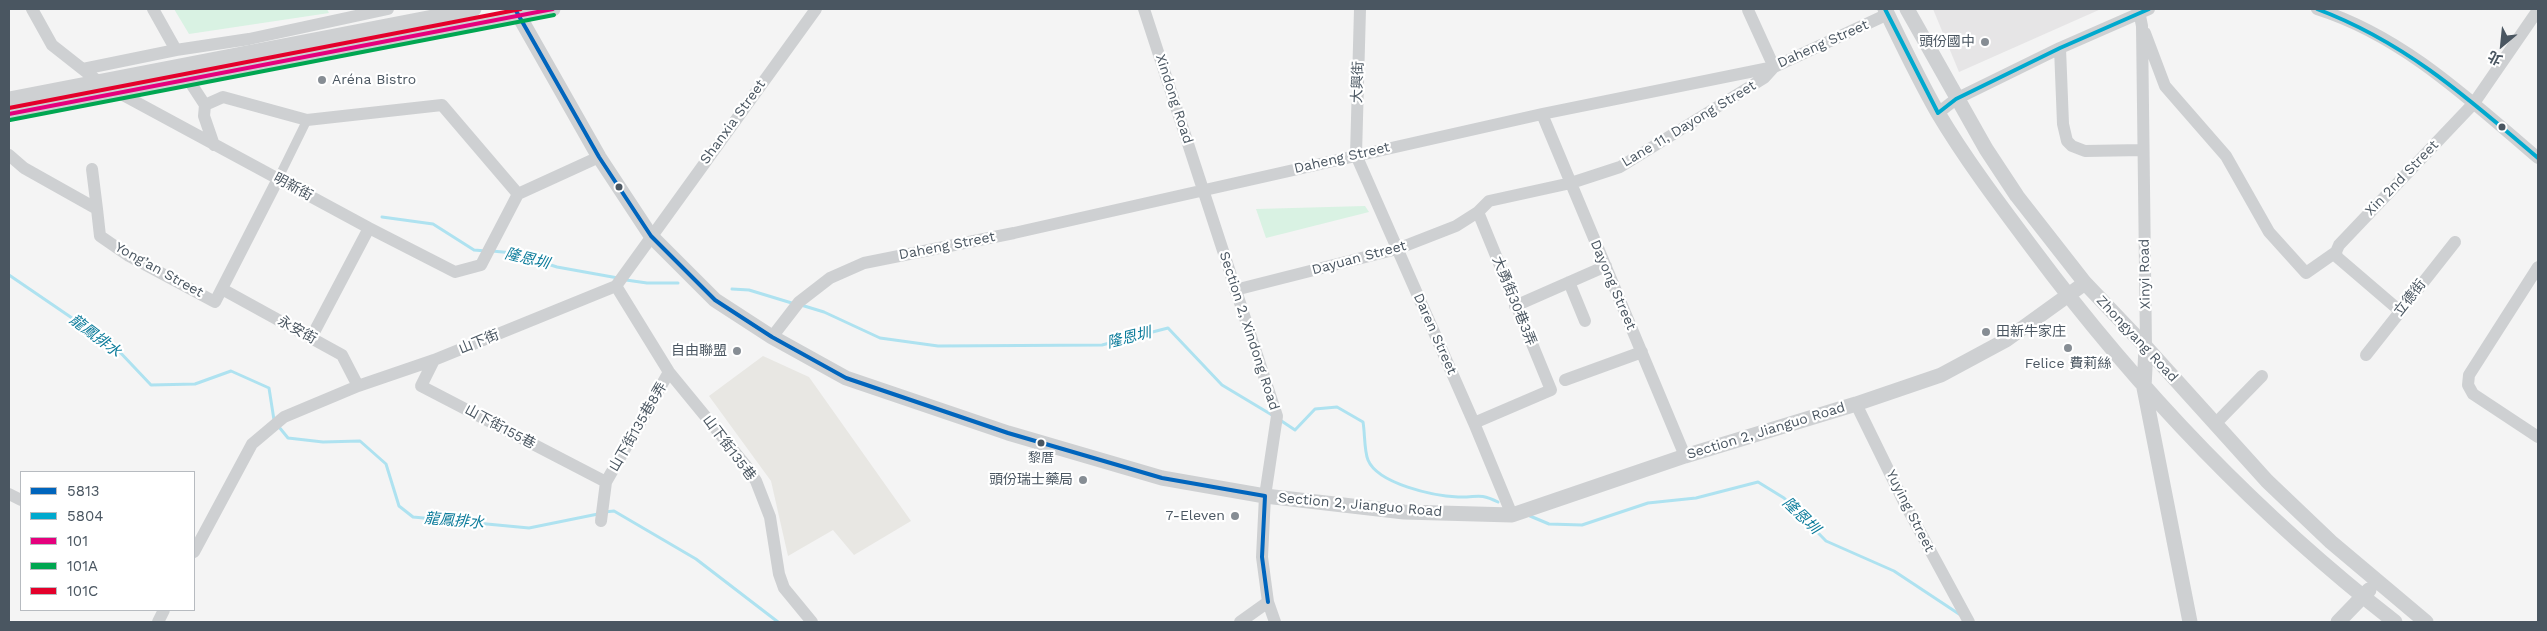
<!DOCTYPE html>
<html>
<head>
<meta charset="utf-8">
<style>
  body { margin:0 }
  #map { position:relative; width:2547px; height:631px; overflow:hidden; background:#f4f4f4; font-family:"Work Sans","Noto Sans TC",sans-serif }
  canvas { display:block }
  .frame { position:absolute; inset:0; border:10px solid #4a5661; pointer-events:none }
  .legend { position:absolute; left:20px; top:471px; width:175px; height:140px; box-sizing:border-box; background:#fff; border:1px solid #b7bbc0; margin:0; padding:6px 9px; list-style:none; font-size:15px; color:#4a5661 }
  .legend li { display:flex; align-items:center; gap:10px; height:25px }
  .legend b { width:25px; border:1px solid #b7bbc0 }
  .north { position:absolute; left:2477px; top:20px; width:50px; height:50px; -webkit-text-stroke:4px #fff; paint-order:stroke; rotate:208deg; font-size:14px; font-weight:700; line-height:20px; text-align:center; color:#4a5661 }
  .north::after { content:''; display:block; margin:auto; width:18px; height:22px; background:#4a5661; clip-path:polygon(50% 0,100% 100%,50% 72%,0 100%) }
</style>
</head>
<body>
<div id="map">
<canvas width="2547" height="631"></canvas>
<div class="frame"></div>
<ul class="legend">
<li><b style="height:6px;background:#0065bd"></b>5813</li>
<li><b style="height:6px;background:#00a9ce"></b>5804</li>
<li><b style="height:6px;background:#e5007d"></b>101</li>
<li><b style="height:6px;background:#00a651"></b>101A</li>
<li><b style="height:6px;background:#e4002b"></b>101C</li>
</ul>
<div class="north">北</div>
</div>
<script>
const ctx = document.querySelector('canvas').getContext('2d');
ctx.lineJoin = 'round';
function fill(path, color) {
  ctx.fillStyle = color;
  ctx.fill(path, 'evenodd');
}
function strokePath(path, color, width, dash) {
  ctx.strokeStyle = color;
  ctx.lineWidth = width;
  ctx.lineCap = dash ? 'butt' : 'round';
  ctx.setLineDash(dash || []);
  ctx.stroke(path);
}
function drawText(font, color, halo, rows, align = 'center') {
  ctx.font = font + ' "Work Sans","Noto Sans TC",sans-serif';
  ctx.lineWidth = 4.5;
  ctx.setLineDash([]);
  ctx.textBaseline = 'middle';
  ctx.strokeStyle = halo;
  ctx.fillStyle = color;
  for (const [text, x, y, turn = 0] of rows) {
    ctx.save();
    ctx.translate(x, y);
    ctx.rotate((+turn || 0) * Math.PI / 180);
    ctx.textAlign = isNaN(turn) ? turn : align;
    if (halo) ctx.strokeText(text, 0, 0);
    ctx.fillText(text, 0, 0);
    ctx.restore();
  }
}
const commercial = new Path2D(`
  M763,356L809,377L911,521L854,555L833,530L788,556L771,481L709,396Z`);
const education = new Path2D(`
  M1933,9H2101L1959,72Z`);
const green = new Path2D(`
  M174,9H327L329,13L189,34Z
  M1365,206L1369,212L1266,238L1256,209Z`);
const stream = new Path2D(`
  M382,217L433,224L474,250L486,251
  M492,251L513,253L557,267L618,278
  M9,275L116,348L151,385L195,384L231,371L269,388L274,420
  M626,280L647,283H678
  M732,289L749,290L795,304
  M801,305L824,312L880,338L938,346L1102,345L1168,328L1222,385L1272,415
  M1280,420L1295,430L1315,409L1337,407L1363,422C1365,433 1364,450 1368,460C1378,484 1434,496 1458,497C1477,498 1478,492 1498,502
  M279,427L288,438L323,442L360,441L386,464L399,506L413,517L529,528L598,514
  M604,512L614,511L696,559L778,622
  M1530,516L1549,524L1582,525L1648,503L1696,498L1758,482L1784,498L1826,541L1894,571L1959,614`);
const pedestrian = new Path2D(`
  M278,179L307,120`);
const minor = new Path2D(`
  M32,9L52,45L99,82L369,228L455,272L481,265L518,194L599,157
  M153,9L176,50
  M1144,9L1277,416L1265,496L1262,557L1268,602L1275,622
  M1360,9L1356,155L1474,423L1512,515
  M2317,9C2403,36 2471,101 2538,158
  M2139,11L2142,26L2146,347
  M2145,33L2165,86L2226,156L2269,232L2306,273L2336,252
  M2060,48L2063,124L2067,141L2072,146L2085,151L2143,150
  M83,69L176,50L249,39L388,9
  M188,79L205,105L223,97L307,120L442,105L518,194
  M205,105L204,116L214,145
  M1938,113L1956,99L2060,48L2149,9
  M1542,114L1685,456
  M9,155L24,168L97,209L100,236L129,256L215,302L278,179
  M92,169L97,209
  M2538,267L2469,375L2468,385L2473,394L2538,437
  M1569,282L1585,321
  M616,286L669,372L747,467L756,481L770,517L779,574L784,588L812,622
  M222,289L342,355L358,386
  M1235,290L1397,249L1456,226L1478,212L1489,201L1571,183L1620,167L1764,78L1774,67L1748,10
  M1515,306L1606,266
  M2400,311L2337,257L2336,252L2339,245L2474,103L2538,10
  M772,337L799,302L830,278L864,263L1014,233L1542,114L1774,67L1888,14
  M311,338L369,228
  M2366,355L2455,242
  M434,360L421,386L606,482
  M1565,380L1642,352
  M1856,404L1905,504L1969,622
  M1474,423L1551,390L1478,212
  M2215,424L2262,376
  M9,494L21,500
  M601,521L606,482L669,372
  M194,552L252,444L284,417L358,386L434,360L616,286L816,9
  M158,622L164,610
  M1240,622L1268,602`);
const tertiary = new Path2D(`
  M515,9L599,157L651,236L715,300L772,337L846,378L1008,433L1162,478L1265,496L1404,512L1512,515L1685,456L1856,404L1941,375L2006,340L2085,283
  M1885,9C1902,44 1919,80 1938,113C1966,160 2000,205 2033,249C2137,389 2258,515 2395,622
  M1907,9L1986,149L2017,196L2085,283L2146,347L2267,481L2331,542L2426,622
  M9,99L474,9
  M9,114L553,9
  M2146,347L2144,388L2190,622
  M2338,622L2369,590`);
const bus1 = new Path2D(`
  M515,9L599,157L651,236L715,300L772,337L846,378L1008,433L1162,478L1265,496
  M1265,496L1262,557L1268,602`);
const bus2 = new Path2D(`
  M1885,9L1938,113L1956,99L2060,48L2149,9
  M2317,9C2405,42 2468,98 2538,158`);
const bus3 = new Path2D(`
  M9,114L553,9`);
const bus4 = new Path2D(`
  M10,120L554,15`);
const bus5 = new Path2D(`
  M9,108L521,9`);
const markers = [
  [1985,42,5,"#868d94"],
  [322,80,5,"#868d94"],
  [2502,127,4.5,"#4a5661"],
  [619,187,4.5,"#4a5661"],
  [1986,332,5,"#868d94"],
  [2068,348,5,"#868d94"],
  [737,351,5,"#868d94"],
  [1041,443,4.5,"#4a5661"],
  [1083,480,5,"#868d94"],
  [1235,516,5,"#868d94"]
];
const busNames = [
  ["黎厝",1041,458]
];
const poiNames = [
  ["頭份國中",1975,42],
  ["Aréna Bistro",332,80,"left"],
  ["田新牛家庄",1996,332,"left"],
  ["自由聯盟",727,351],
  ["Felice 費莉絲",2068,364,"center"],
  ["頭份瑞士藥局",1073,480],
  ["7-Eleven",1225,516]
];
const streetNames = [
  ["Daheng Street",1823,44,-24],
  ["大興街",1358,82,-88],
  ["Xindong Road",1174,99,72],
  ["Shanxia Street",733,122,-54],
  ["Lane 11, Dayong Street",1689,124,-31],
  ["Daheng Street",1342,158,-13],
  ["Xin 2nd Street",2402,178,-46],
  ["明新街",293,187,28],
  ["Daheng Street",947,246,-11],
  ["Dayuan Street",1359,258,-15],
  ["Yong’an Street",159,270,29],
  ["Xinyi Road",2145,274,-91],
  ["Dayong Street",1613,285,67],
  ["立德街",2410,298,-52],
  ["大勇街30巷3弄",1514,301,68],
  ["永安街",297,330,29],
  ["Section 2, Xindong Road",1249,331,72],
  ["Daren Street",1435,334,66],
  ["Zhongyang Road",2137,339,47],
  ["山下街",479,342,-22],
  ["山下街155巷",500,427,28],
  ["山下街135巷8弄",638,427,-60],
  ["Section 2, Jianguo Road",1766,431,-17],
  ["山下街135巷",729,448,53],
  ["Section 2, Jianguo Road",1360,505,5],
  ["Yuying Street",1910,511,63]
];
const waterNames = [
  ["隆恩圳",527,259,14],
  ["龍鳳排水",95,336,37],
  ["隆恩圳",1129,338,-14],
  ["隆恩圳",1801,516,44],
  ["龍鳳排水",454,521,5]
];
fill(commercial, '#e8e7e3');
fill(education, '#e6e5e6');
fill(green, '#d9f2e3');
strokePath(stream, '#aee2f0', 3);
strokePath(pedestrian, '#ced0d2', 9);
strokePath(minor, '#ced0d2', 12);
strokePath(tertiary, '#ced0d2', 15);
strokePath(bus1, '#0065bd', 4);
strokePath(bus2, '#00a9ce', 4);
strokePath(bus3, '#e5007d', 4);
strokePath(bus4, '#00a651', 4);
strokePath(bus5, '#e4002b', 4);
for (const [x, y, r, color] of markers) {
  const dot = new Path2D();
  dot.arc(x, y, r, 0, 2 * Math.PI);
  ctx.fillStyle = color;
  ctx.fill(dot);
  strokePath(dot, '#fff', 2);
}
drawText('13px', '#4a5661', '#fff', busNames);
drawText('14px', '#4a5661', '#fff', poiNames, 'right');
drawText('14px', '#4a5661', '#fff', streetNames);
drawText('italic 15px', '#0c7c9b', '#fff', waterNames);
</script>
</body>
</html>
